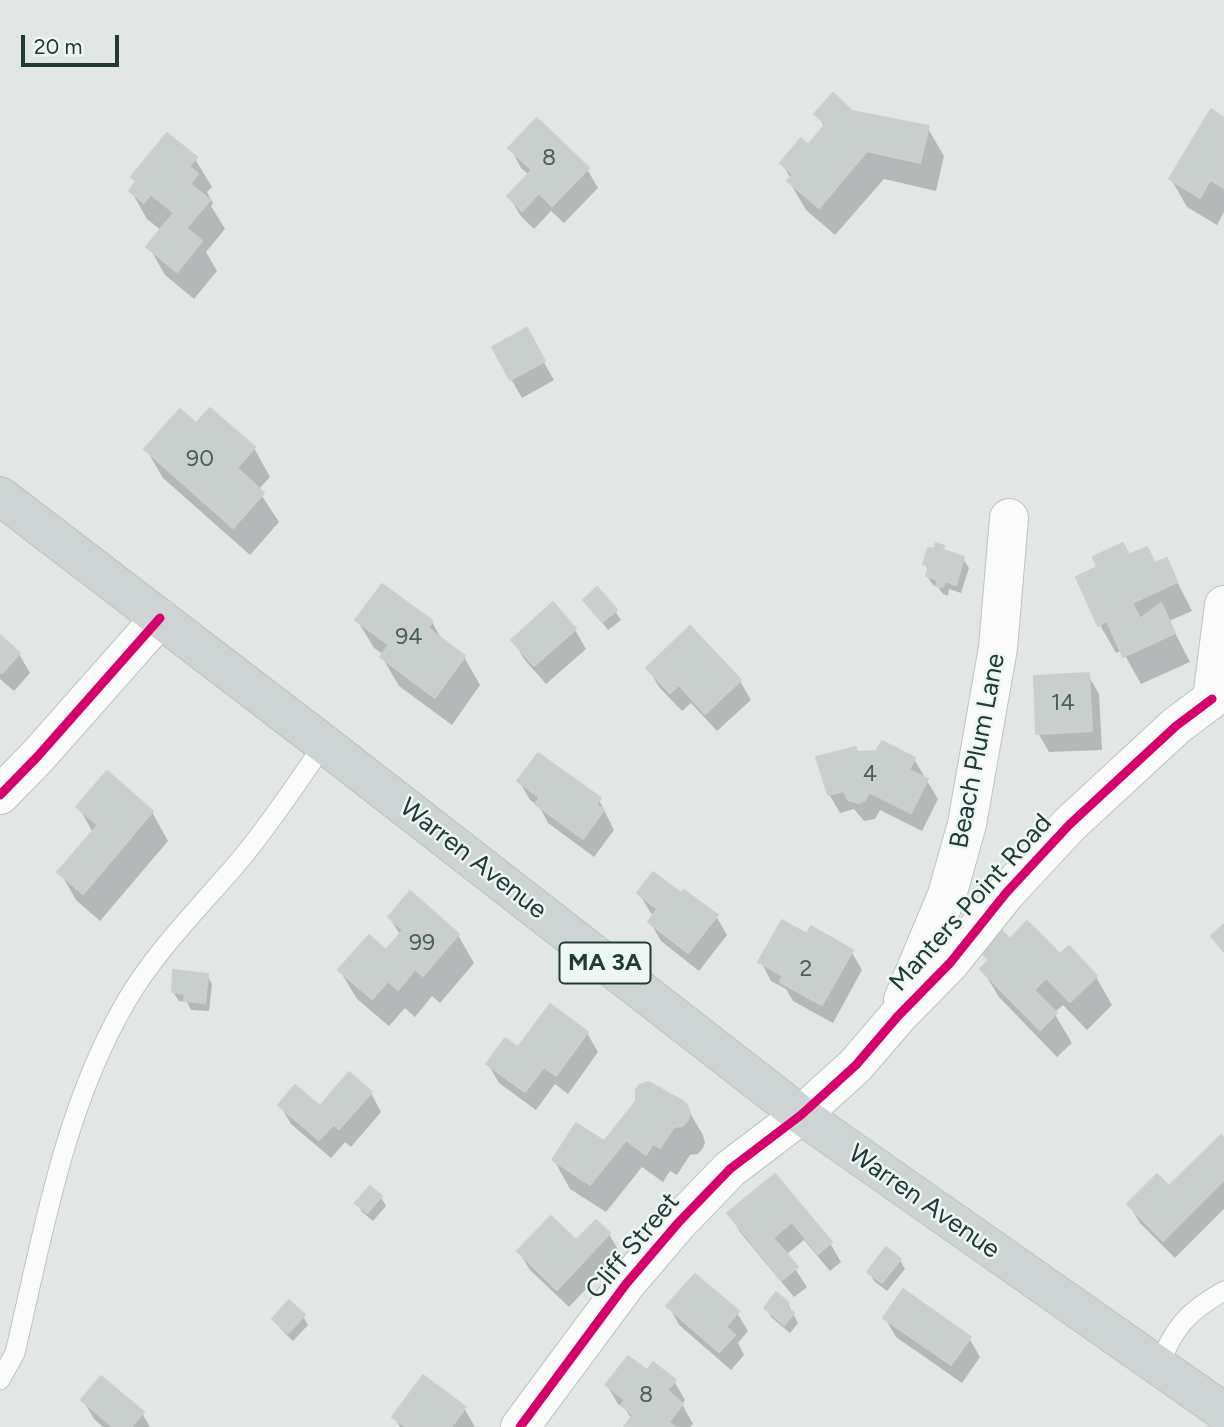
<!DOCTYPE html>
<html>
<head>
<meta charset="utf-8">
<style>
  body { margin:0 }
  #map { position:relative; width:1224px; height:1427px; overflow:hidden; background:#e2e7e6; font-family:Figtree,sans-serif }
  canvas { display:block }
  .scale { position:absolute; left:21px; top:35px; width:98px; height:32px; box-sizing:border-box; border:4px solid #203a37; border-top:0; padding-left:9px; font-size:21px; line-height:24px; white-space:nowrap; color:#203a37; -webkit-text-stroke:5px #eff7f4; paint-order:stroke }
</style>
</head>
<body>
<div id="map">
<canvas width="1224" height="1427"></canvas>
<div class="scale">20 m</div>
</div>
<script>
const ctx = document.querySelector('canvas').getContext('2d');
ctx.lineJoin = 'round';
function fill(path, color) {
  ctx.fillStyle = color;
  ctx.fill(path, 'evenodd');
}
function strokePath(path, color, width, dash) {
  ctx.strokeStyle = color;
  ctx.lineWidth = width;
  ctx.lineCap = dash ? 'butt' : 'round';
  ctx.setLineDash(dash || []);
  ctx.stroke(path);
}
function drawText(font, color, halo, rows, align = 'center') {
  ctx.font = font + ' Figtree,sans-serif';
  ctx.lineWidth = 5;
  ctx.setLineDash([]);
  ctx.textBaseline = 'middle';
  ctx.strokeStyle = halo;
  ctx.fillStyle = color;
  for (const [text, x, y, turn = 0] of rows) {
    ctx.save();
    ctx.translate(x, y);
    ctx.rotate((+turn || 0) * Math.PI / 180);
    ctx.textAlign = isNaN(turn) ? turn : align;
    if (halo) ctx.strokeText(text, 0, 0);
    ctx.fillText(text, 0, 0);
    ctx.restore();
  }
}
const shadow = new Path2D(`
  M852,112L927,127L944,156L936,191L884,179L835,235L806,210L789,181L791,179L782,163L808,148L825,128L817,114Z
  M1224,120V212L1217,225L1187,207L1171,179Z
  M511,149L587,169L598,188L564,223L551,211L534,229L520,215L509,196L529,175L521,168Z
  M195,159L212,187L207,192L213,203L211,206L225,229L206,252L217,271L194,299L165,275L149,247L162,231L147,219L131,191L137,184L133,177Z
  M526,331L554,380L522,398L511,379Z
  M196,426L254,448L270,477L258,490L279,522L250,555L163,478L146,449Z
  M943,548L946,553L963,559L969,568L961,593L949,589L948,596L943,594L938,587L933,585L927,576L929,572L925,564Z
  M1129,557L1156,565L1166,560L1192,611L1169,621L1190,662L1141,684L1122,650L1116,653L1100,625L1078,578Z
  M585,600L615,611L621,620L608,630Z
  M357,620L432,622L443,642L464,657L480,685L452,725L399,686L382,657L384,655L374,648Z
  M575,630L586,649L546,684L524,659L513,640Z
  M0,637L19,654L30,673L14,691L0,679Z
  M648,668L740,681L751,700L717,731L691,703L682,711L659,687Z
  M1088,675L1099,694L1102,750L1049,752L1038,733Z
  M858,754L914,759L938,799L922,831L880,810L875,819L864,821L854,809L840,813L829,794Z
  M107,774L152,812L168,841L100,921L76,900L60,872L93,833L79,807Z
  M519,781L599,800L614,830L594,857L548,823L539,806L530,800Z
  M639,893L681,896L716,916L727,935L699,971L661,941L650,922L654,916L650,912Z
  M390,918L458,935L474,963L440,1003L432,996L415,1017L405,1008L389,1026L357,999L340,971L386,953L401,936Z
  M807,936L851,951L862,970L833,1023L793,1001L786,989L771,981L761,962Z
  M1009,941L1096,977L1112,1005L1087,1030L1063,1005L1054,1013L1072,1043L1057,1057L999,997L982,969L989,963L982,950Z
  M207,975L212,984L209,1011L191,1010L187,1002L179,1001L173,992Z
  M587,1033L598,1052L568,1094L555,1084L536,1110L499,1083L488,1064L518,1050Z
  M371,1093L381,1112L351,1147L345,1142L331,1158L291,1124L280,1105L320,1108Z
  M686,1106L703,1135L705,1143L703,1148L698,1154L690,1155L677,1175L670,1171L663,1182L642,1167L606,1212L570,1189L554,1160L605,1143Z
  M1224,1140V1209L1175,1258L1140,1223L1129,1205L1169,1189Z
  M775,1176L830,1243L841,1262L830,1271L804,1240L786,1255L807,1287L794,1297L740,1232L730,1214Z
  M381,1197L386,1206L373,1221L362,1212L357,1203Z
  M596,1222L609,1234L620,1253L569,1307L530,1270L519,1252L576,1242Z
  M900,1260L905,1269L887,1291L874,1281L869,1272Z
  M788,1304L798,1323L790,1333L771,1317L766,1308Z
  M669,1306L737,1313L748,1331L738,1343L744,1355L731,1370L679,1325Z
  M303,1316L308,1325L293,1341L280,1328L274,1319Z
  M885,1318L969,1338L980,1357L962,1383L896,1337Z
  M647,1373L674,1381L685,1400L682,1404L693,1424L690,1427H626L632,1420L626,1410L618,1404L607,1385Z
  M83,1400L142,1413L150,1427H103L94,1419Z
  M464,1408L475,1427H400L394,1417Z`);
const building = new Path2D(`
  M833,93L852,111L929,126L920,163L867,151L819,208L787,181L793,175L780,163L801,138L808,145L826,124L814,114Z
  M1211,109L1224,118V188L1210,180L1200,198L1169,179Z
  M537,118L589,168L552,206L539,193L522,211L507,196L532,170L508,148Z
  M167,133L197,157L189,166L198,174L190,184L210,200L186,228L202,241L177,272L146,247L174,213L151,194L144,203L129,191L136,181L131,177Z
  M527,328L545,361L510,380L492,347Z
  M210,408L255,447L237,468L264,493L233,528L144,449L180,409L196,423Z
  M936,543L944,546L943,550L964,557L956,585L945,581L943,587L936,586L938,580L926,576L929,566L923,564L928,548L934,549Z
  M1123,543L1129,555L1147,547L1155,563L1167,558L1177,582L1132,603L1140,619L1161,603L1175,633L1123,657L1107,621L1098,626L1076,577L1097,567L1093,557Z
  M382,584L433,621L428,628L465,656L435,698L380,657L389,645L355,620Z
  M597,587L617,610L602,622L583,600Z
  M553,602L576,629L534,666L511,640Z
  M690,626L741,680L705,714L679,685L670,693L646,668Z
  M0,635L20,653L2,673L0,672Z
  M1089,673L1092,731L1036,734L1034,676Z
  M882,741L915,758L909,770L928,779L911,813L869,792L865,800L858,803L848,800L844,791L828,795L816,757L856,747L857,752L876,751Z
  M538,753L601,798L596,804L604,810L583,839L535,804L540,798L517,781Z
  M107,771L153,811L83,894L57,872L98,825L76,807Z
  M653,872L681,893L684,890L718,915L688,953L648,922L657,909L637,893Z
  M410,891L459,934L423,976L415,969L398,990L388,981L372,999L338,970L369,935L386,950L403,930L388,917Z
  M782,920L807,934L811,926L853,950L822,1005L780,982L783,976L758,962Z
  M1027,921L1060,954L1069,946L1097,976L1070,1002L1046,978L1034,990L1057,1013L1040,1030L980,969L989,960L979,950L1000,929L1010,939Z
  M1224,924V952L1211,936Z
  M173,970L208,974L205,1003L184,1001L185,994L172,992Z
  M550,1004L588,1032L556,1076L544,1067L525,1092L486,1064L505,1038L518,1047Z
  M349,1072L372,1092L339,1129L333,1125L319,1140L278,1105L295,1085L320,1106Z
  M649,1082L683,1101L687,1105L690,1113L688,1120L682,1126L674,1127L660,1148L653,1144L646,1155L626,1140L590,1185L552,1160L576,1123L604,1141L636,1101V1090L639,1085Z
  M1221,1135L1224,1138V1180L1163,1241L1127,1204L1157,1174L1169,1186Z
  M775,1174L832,1242L818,1254L792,1222L773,1238L798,1267L782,1280L727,1213Z
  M370,1186L382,1196L367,1213L355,1203Z
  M551,1216L576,1240L596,1220L610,1233L557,1290L517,1251Z
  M886,1247L901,1259L882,1283L867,1272Z
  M695,1274L739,1311L726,1327L735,1335L719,1352L666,1306Z
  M903,1289L971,1337L951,1365L883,1318Z
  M776,1292L789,1303L786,1306L794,1313L784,1325L764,1308Z
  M289,1300L305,1315L288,1333L272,1319Z
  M628,1356L647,1370L653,1362L676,1380L667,1390L683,1404L669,1422L675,1427H624L633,1415L621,1405L625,1400L605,1385Z
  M423,1375L466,1407L451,1427H406L392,1417Z
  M101,1376L144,1412L131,1427H113L81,1400Z`);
const service = new Path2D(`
  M1159,1367C1172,1329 1189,1310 1224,1291
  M0,1380L15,1353C43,1234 64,1107 127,1000C157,949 202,905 240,860C271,823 297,783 324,744`);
const minor = new Path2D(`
  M1224,605L1212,699L1224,688
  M0,795L38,756L160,618
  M903,1000L947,895L967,824L998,648L1009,518
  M520,1427L626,1284L678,1223L730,1169L801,1115L856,1065L898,1016L950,963L1006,893L1069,825L1176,726L1212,699`);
const primary = new Path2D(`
  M0,496L324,744L801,1115L1224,1412`);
const cycleway = new Path2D(`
  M0,795L38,756L160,618
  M520,1427L626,1284L678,1223L730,1169L801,1115L856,1065L898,1016L950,963L1006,893L1069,825L1176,726L1212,699`);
const numberNames = [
  ["8",549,158],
  ["90",200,459],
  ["94",409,637],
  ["14",1063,703],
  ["4",870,774],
  ["99",422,943],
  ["2",806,969],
  ["8",646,1395]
];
const shields = [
  [605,963,91]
];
const shieldNames = [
  ["MA 3A",605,963]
];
const streetNames = [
  ["Beach Plum Lane",978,751,-79],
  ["Warren Avenue",473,859,38],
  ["Manters Point Road",971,903,-48],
  ["Warren Avenue",924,1202,35],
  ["Cliff Street",633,1246,-50]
];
fill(shadow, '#0003');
fill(building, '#c9cfcd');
strokePath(building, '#cbd0cf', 2);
strokePath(service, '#bfc4c3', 21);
strokePath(minor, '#bfc4c3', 40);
strokePath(primary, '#bbc4c3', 40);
strokePath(service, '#fbfbfb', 19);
strokePath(minor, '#fbfbfb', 38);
strokePath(primary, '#cdd4d3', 38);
strokePath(cycleway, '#d6006c', 9);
drawText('23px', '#4b605d', null, numberNames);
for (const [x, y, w] of shields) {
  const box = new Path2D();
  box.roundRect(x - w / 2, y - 20.5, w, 41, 5);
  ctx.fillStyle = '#eff7f4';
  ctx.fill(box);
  strokePath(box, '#203a37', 2);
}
drawText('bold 24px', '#203a37', null, shieldNames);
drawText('26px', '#203a37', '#eff7f4', streetNames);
</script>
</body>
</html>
